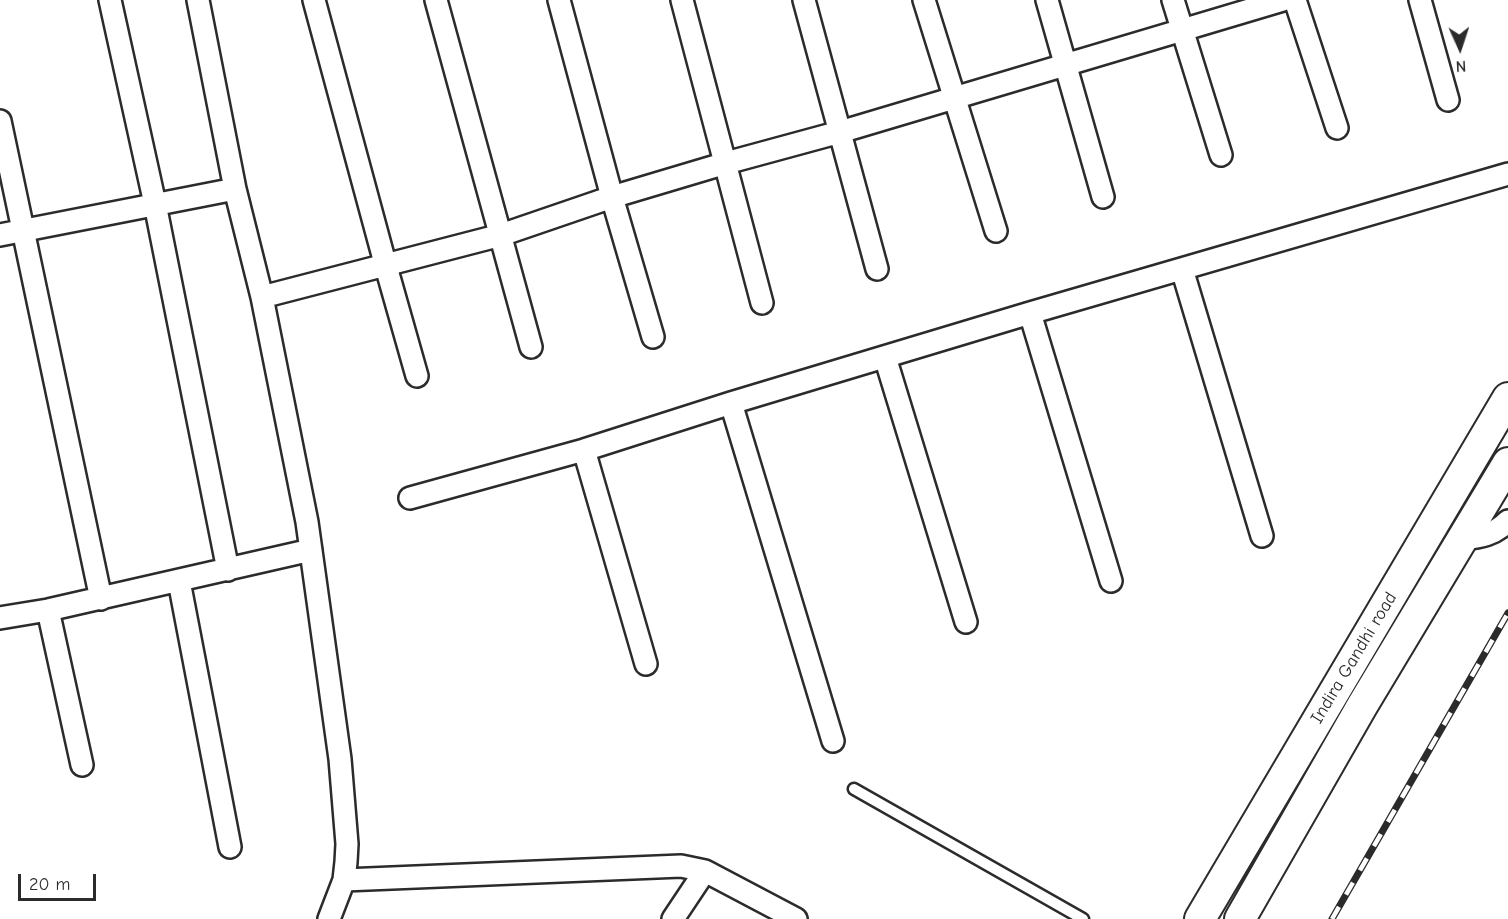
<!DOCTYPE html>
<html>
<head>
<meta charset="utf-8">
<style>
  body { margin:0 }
  #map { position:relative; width:1508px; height:919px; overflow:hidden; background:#fff; font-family:"Comic Neue",sans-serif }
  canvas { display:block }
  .north { position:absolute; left:1430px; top:18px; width:60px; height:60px; -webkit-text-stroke:4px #fff; paint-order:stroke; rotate:177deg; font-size:16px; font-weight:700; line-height:24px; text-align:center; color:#2b2b2b }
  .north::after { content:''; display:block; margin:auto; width:21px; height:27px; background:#2b2b2b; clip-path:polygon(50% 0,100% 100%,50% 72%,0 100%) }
  .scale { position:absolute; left:18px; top:874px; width:78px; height:27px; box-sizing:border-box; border:3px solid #2b2b2b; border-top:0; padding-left:8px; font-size:18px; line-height:21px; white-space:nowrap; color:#2b2b2b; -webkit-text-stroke:4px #fff; paint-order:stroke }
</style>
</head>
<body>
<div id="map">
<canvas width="1508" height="919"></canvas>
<div class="north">N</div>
<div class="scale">20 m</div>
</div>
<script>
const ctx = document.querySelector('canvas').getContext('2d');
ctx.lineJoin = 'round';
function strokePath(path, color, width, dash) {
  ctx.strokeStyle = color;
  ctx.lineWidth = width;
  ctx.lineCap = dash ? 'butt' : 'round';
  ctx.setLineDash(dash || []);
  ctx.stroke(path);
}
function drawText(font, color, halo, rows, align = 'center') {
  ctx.font = font + ' "Comic Neue",sans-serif';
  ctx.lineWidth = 6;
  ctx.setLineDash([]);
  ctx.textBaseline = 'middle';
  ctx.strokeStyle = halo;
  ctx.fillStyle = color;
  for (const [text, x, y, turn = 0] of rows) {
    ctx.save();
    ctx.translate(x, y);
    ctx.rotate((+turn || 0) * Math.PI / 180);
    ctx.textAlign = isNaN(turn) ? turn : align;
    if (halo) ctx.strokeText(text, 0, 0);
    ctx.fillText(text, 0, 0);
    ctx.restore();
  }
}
const lane = new Path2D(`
  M854,789L1083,919`);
const street = new Path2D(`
  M110,0L155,204L228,570
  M314,0L385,263L417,376
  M436,0L531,347
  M559,0L612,197L726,163L840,132L1283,0
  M682,0L762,303
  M804,0L877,269
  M924,0L996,231
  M1047,0L1103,197
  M1173,0L1221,155
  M1295,0L1337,128
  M1420,0L1448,100
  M0,121L101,599
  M235,189L262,297L501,235L612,197L653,337
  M0,235L235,189L198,0
  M1182,269L1262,536
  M262,297L307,522L340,759L347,844L346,862L344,880L329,919
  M1030,313L1111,581
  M885,357L966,622
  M731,403L833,741
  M584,450L646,664
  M410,498L584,450L731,403L1030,313L1508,174
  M1462,539C1481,537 1494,535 1508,521
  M179,581L230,847
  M48,610L82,765
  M0,618L48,610L311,550
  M344,880L681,866L705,871L796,919
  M673,919L705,871`);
const secondary = new Path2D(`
  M1200,919L1508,398
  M1240,919L1362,706L1508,463`);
const rail = new Path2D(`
  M1332,919L1508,613`);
const streetNames = [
  ["Indira Gandhi road",1354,658,-59]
];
strokePath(lane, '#2b2b2b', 15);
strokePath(street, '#2b2b2b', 26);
strokePath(secondary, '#2b2b2b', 34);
strokePath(lane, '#fff', 10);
strokePath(street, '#fff', 21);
strokePath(secondary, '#fff', 30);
strokePath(rail, '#2b2b2b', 7);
strokePath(rail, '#fff', 4.5, [14]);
drawText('18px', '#2b2b2b', '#fff', streetNames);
</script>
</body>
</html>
